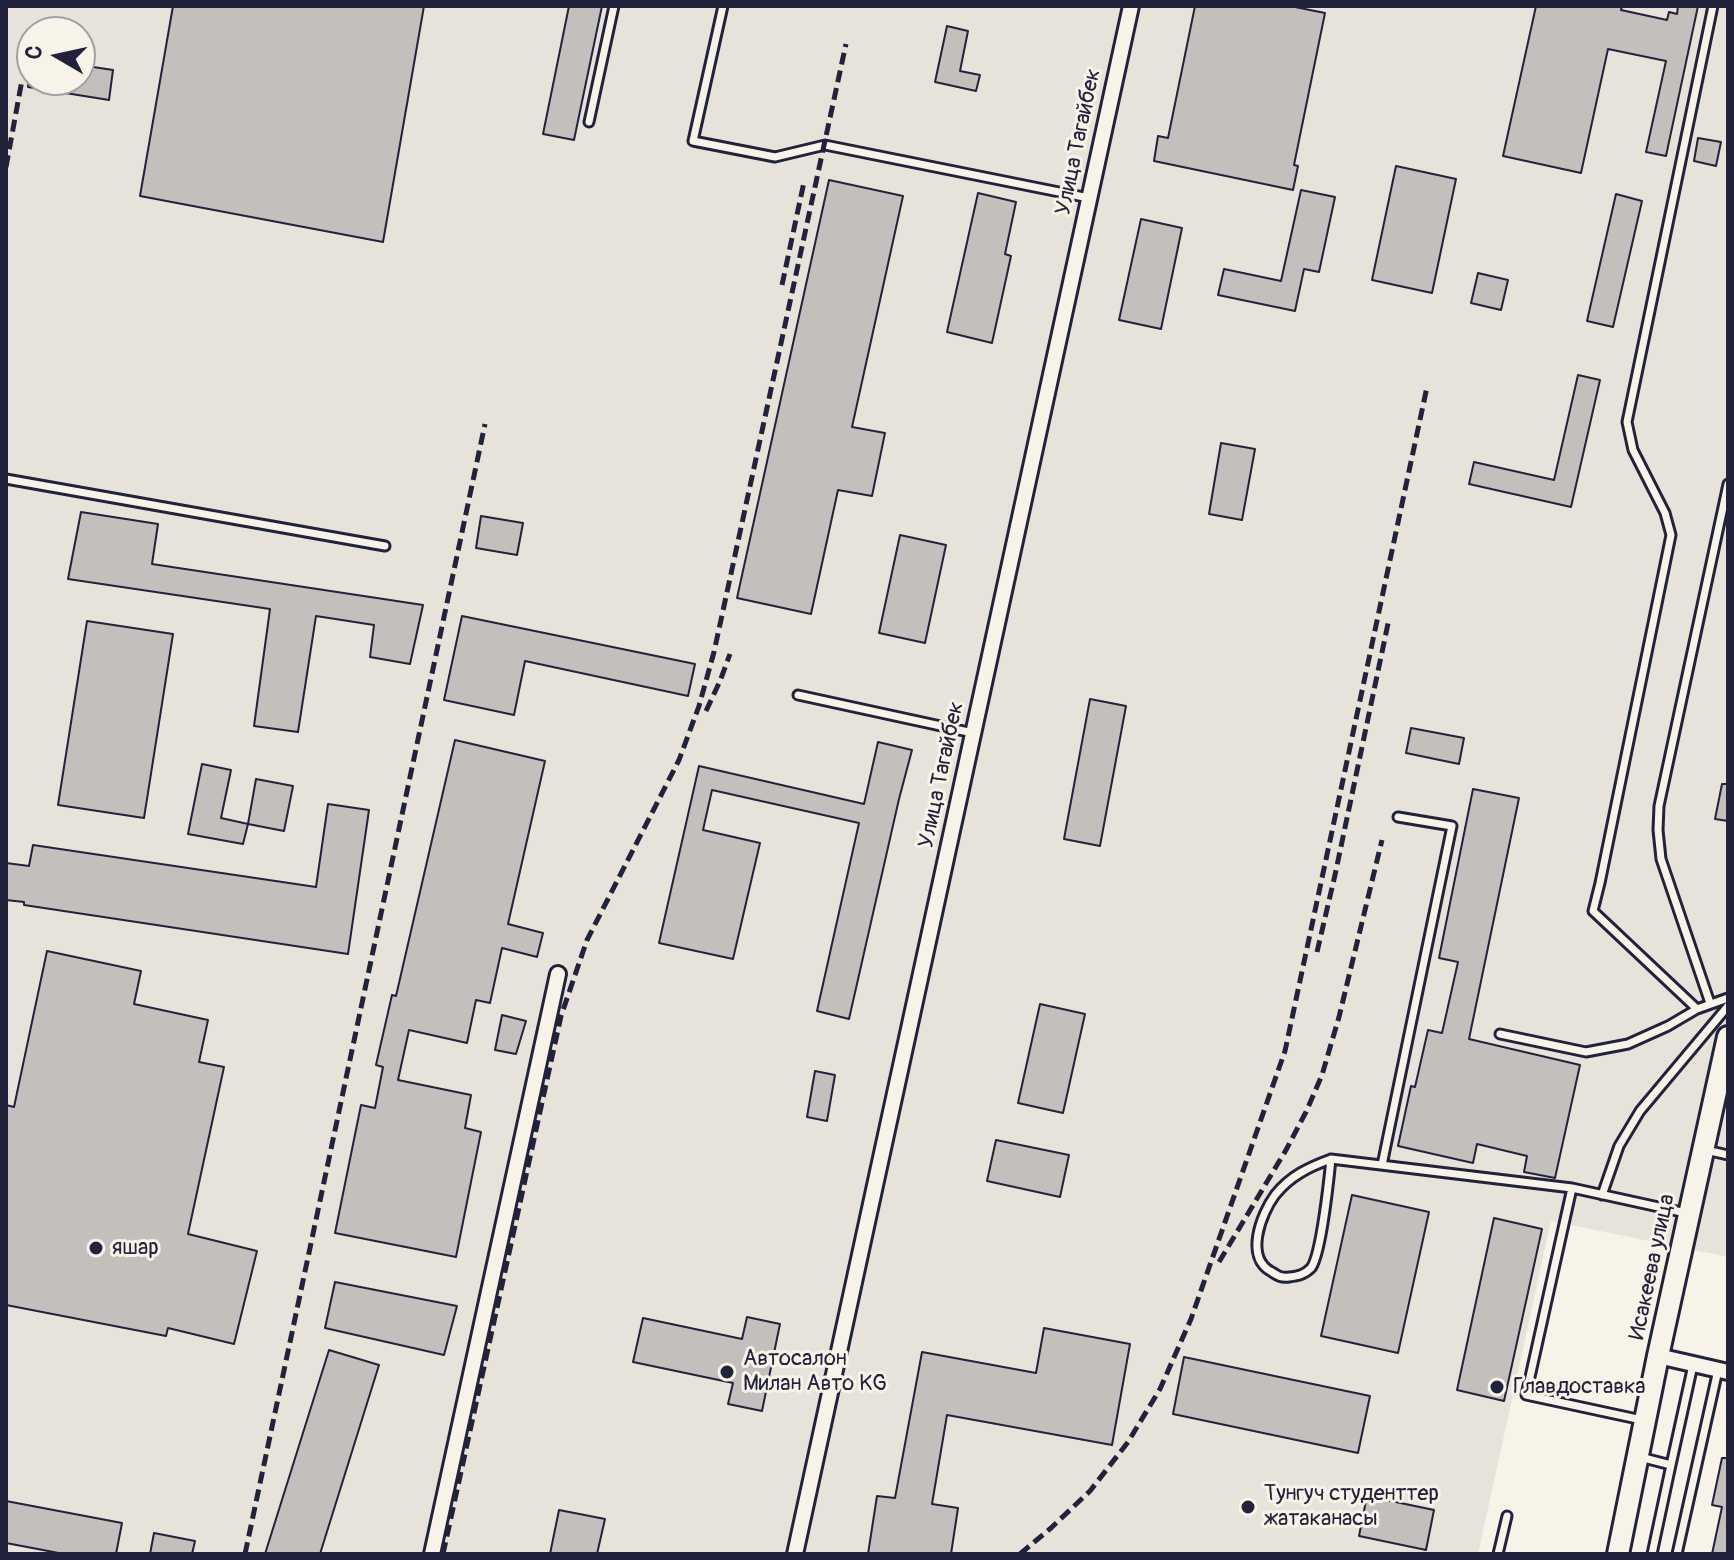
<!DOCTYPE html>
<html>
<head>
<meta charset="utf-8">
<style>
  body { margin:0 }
  #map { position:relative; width:1734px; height:1560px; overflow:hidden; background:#f7f3e8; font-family:Pangolin,sans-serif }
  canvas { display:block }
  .frame { position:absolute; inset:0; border:8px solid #22223b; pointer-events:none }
  .north { position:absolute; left:16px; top:16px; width:80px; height:80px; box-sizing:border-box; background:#f7f3e8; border:2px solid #a29fa3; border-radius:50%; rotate:279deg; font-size:22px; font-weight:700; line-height:32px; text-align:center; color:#22223b }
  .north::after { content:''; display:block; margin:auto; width:28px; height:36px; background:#22223b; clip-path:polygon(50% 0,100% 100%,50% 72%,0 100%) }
</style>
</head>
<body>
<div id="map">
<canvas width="1734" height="1560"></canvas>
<div class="frame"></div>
<div class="north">С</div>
</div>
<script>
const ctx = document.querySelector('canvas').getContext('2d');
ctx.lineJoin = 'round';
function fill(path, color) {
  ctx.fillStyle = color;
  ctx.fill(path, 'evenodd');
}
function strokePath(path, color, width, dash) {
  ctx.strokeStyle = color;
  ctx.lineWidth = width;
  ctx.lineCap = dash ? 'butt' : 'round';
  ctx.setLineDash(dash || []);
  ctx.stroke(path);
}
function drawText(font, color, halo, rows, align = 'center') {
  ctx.font = font + ' Pangolin,sans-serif';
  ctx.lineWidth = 6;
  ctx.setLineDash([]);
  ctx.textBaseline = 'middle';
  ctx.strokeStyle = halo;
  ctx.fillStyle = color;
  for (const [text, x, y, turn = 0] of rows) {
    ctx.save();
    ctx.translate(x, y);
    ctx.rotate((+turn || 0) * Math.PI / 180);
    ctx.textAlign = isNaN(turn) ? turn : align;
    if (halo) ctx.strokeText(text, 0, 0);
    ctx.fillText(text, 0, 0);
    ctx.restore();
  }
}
const built = new Path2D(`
  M6,6H1728V1257L1551,1221L1478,1554H6ZM32,32H80V80H32Z`);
const building = new Path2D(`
  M173,6H424L383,242L140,196Z
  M569,6H602L574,140L543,134Z
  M1195,6H1290L1325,13L1294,165L1298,166L1293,190L1154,161L1158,136L1168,138Z
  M1536,6H1622L1621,10L1667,20L1669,12L1677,14L1678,6H1698L1666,156L1646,152L1666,61L1608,49L1581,173L1503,156Z
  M947,26L968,31L960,71L980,75L976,91L935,82Z
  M80,65L113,70L109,100L28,87L29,80H80Z
  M1698,138L1721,142L1716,166L1694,161Z
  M1396,166L1456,179L1432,293L1372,280Z
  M829,180L903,196L852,427L885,433L872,496L838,490L811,614L737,598Z
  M1301,190L1335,197L1319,272L1304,269L1295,311L1218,295L1224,269L1281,281Z
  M978,193L1016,202L1005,254L1011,256L992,343L947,332Z
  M1616,194L1642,201L1613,327L1587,321Z
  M1141,219L1182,228L1161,329L1119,320Z
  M1478,273L1508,280L1501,310L1471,303Z
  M1578,375L1600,380L1571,507L1469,484L1474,462L1554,480Z
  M1221,443L1255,449L1242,520L1209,514Z
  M81,512L158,524L152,564L423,605L410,664L370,657L374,625L316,616L298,732L254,726L270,609L68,579Z
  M481,516L523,523L517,555L476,548Z
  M900,535L946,545L925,643L879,633Z
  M462,616L695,664L688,696L525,661L514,715L444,700Z
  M87,621L173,634L144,818L58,805Z
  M1090,699L1126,706L1100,846L1064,839Z
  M1411,728L1464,738L1459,764L1406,753Z
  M455,740L545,761L508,924L543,933L537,957L502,948L490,1003L476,1000L467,1043L409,1030L398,1080L471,1095L465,1128L481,1132L456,1257L335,1233L361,1105L375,1108L383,1067L376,1065L392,995L396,996Z
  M878,742L912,750L899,799L849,1019L817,1011L859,823L712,790L703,830L760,843L733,959L659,943L699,766L864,804Z
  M202,764L231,770L221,818L248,824L243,844L188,834Z
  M256,779L293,786L284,831L248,824Z
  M1722,784H1728V821L1715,819Z
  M1473,789L1519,798L1469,1039L1580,1065L1555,1178L1524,1172L1527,1156L1477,1144L1473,1163L1398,1146L1411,1086L1415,1087L1428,1030L1442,1033L1458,962L1439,958Z
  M328,804L369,810L348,954L24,905V902L6,900V863L29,866L33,845L316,887Z
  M47,951L141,971L134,1004L208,1020L199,1062L224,1067L188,1234L257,1251L234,1344L168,1328L166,1336L6,1305V1105L14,1107Z
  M1040,1004L1085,1014L1063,1113L1018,1103Z
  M502,1015L526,1021L516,1054L495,1050Z
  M815,1071L835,1075L827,1121L807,1117Z
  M996,1140L1069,1155L1060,1197L987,1181Z
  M1352,1195L1429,1212L1398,1353L1321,1336Z
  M1494,1218L1542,1229L1504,1401L1457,1390Z
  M335,1282L457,1306L444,1355L325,1328Z
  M747,1317L780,1324L762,1411L728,1404L733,1383L633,1362L643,1318L742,1339Z
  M1044,1328L1130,1344L1112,1445L947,1415L932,1504L958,1508L951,1554H868L877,1496L895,1498L922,1352L1036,1373Z
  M329,1350L379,1365L320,1554H265Z
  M1184,1357L1370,1396L1358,1453L1173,1414Z
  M1722,1458H1728V1554H1712L1722,1507L1712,1505Z
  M1367,1496L1434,1510L1426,1550L1359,1536Z
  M6,1501L122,1523L116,1554H64L6,1543Z
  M559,1510L605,1519L597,1554H550Z
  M154,1533L195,1541L192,1554H150Z`);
const lane = new Path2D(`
  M723,6L693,141L775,157L825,145L1089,198
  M1713,6L1627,422L1633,450L1665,513L1671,535L1600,883L1593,911L1697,1009L1728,998
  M589,122L614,6
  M6,479L385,546
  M798,695L973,733
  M1710,1003L1661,859L1658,830L1659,806L1728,484
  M1500,1034L1586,1052L1628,1044L1668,1026L1697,1009
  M1706,1150L1728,1155
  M1331,1159C1309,1167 1290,1176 1275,1195C1261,1214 1244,1258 1272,1272C1278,1276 1281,1278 1289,1277C1298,1276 1304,1275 1311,1268C1321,1255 1329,1179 1331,1159L1572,1188
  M1382,1165L1452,826L1398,817
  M1602,1195L1619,1146L1640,1111L1728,1006
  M1642,1420L1526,1395L1572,1188L1686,1213
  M1640,1457L1671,1465L1652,1554
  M1671,1465L1693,1365
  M1498,1554L1507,1516
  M1677,1554L1718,1370`);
const street = new Path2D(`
  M1658,1356L1728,1372
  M432,1554L558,974
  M795,1554L1131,6`);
const secondary = new Path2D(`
  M1618,1554L1658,1356L1728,1037`);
const rail = new Path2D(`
  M6,167L22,80
  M782,285L804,182
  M706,711L720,681L730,654
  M1317,952L1335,875L1389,619
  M1219,1262L1286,1150L1306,1112L1322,1075L1339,1017L1382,840
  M245,1554L485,424
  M443,1554L561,1016L587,940L679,760L699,706L714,652L846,44
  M1020,1554L1051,1528L1090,1491L1128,1442L1160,1389L1191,1319L1285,1051L1427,387`);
const markers = [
  [96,1248,8,"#22223b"],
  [727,1372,8,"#22223b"],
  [1497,1387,8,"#22223b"],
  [1248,1507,8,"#22223b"]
];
const streetNames = [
  ["Улица Тагайбек",1079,142,-78],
  ["Улица Тагайбек",942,775,-78],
  ["Исакеева улица",1653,1267,-78]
];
const poiNames = [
  ["яшар",112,1248],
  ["Автосалон",743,1359],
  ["Милан Авто KG",743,1384],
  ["Главдоставка",1513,1387],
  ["Тунгуч студенттер",1264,1494],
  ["жатаканасы",1264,1519]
];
fill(built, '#e7e3db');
fill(building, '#c2bfbd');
strokePath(building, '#22223b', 2);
strokePath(lane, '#22223b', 13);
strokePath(street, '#22223b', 20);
strokePath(secondary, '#22223b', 26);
strokePath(lane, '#f7f3e8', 7);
strokePath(street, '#f7f3e8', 14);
strokePath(secondary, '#f7f3e8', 20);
strokePath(rail, '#22223b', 5, [12, 6]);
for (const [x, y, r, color] of markers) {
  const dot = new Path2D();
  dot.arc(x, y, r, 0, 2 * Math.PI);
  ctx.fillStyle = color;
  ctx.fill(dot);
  strokePath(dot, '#f7f3e8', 3);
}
drawText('22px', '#22223b', '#f7f3e8', streetNames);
drawText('22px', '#22223b', '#f7f3e8', poiNames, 'left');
</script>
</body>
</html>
